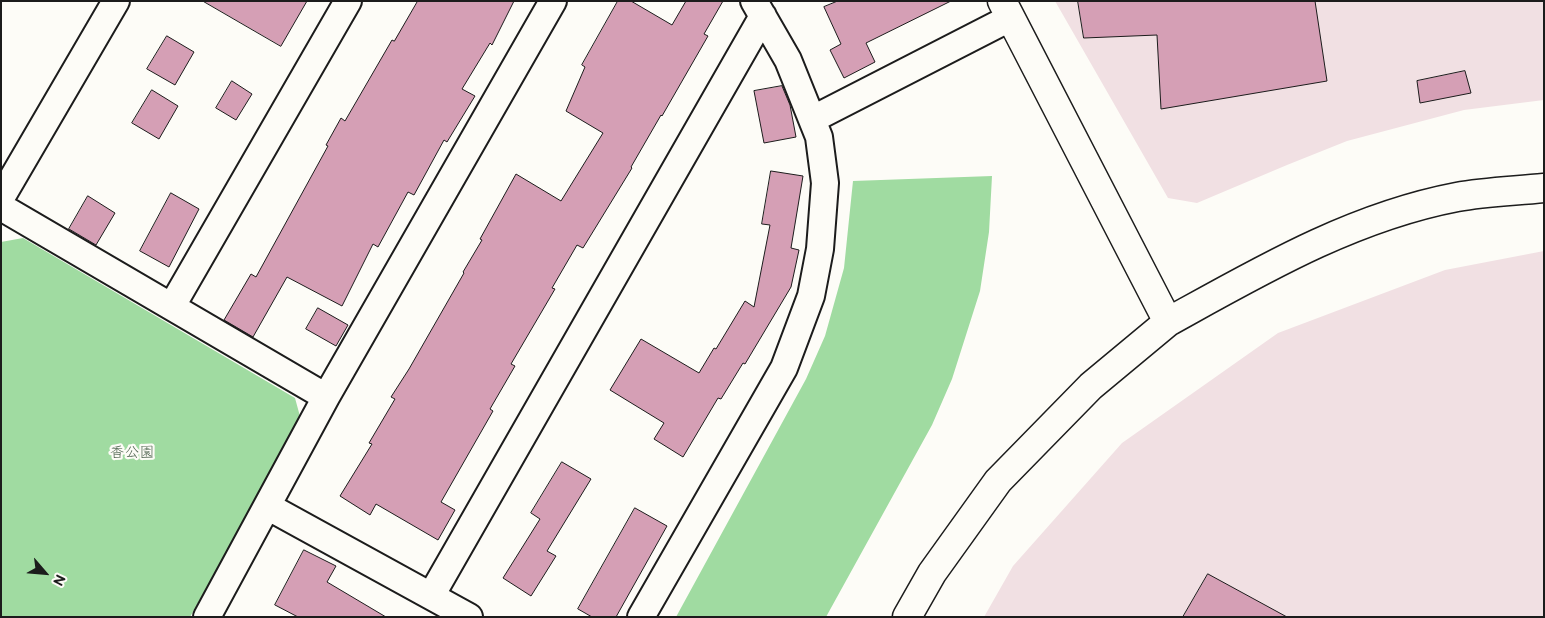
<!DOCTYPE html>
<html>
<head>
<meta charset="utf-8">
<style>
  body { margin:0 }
  #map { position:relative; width:1545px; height:618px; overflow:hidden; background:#fdfcf7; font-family:"Balsamiq Sans",sans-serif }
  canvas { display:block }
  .frame { position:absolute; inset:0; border:2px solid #1c1c1c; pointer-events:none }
  .north { position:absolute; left:20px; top:548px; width:50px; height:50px; -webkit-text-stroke:4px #fdfcf7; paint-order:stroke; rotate:117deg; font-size:14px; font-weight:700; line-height:20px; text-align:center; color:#1c1c1c }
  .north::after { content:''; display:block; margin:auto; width:18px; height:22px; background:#1c1c1c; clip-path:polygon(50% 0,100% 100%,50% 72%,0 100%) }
</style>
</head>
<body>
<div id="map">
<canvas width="1545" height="618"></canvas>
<div class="frame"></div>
<div class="north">N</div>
</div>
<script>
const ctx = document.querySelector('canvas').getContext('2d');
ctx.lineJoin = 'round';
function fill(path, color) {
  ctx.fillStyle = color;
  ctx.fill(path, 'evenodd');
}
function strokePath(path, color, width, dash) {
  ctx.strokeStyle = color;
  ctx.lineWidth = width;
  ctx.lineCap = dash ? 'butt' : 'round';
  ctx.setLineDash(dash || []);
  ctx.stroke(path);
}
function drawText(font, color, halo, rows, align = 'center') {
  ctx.font = font + ' "Balsamiq Sans","Klee One",sans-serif';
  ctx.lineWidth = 4.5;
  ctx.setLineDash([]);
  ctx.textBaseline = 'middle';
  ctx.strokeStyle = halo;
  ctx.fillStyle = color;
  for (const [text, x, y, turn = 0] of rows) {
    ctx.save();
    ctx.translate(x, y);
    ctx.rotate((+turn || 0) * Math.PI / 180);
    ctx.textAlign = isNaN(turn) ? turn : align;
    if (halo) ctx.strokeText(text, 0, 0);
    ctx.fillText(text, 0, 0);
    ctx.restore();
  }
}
const built = new Path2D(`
  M1055,1H1544V100L1464,110L1347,141L1287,165L1197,203L1168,198Z
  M1544,251V617H984L1013,566L1122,443L1278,333L1445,270Z`);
const green = new Path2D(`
  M992,176L989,232L980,291L952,379L932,425L826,617H676L806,379L825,336L844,268L853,181Z
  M23,238L295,398L301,420L190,617H1V242Z`);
const building = new Path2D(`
  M203,1H307L281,46Z
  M418,1H514L492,45L490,43L462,89L475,96L447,142L444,140L414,195L408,192L378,247L373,244L342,306L287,277L253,337L224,320L251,274L256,277L328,146L326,145L341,118L345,121L392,40L394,41Z
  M618,1H631L672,25L686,1H723L704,34L708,36L662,116L661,115L631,167L632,168L583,248L577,245L552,288L555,289L511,364L515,366L490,409L493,411L441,502L455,510L438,540L376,504L370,515L340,496L372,444L369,443L395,399L391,397L409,369L464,273L463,272L482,240L480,239L516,174L561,201L603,133L566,111L585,67L582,65Z
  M838,1H951L866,43L875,62L844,78L830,50L841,44L824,7Z
  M1078,1H1315L1327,81L1161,109L1157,35L1084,38Z
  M167,36L194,52L175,85L147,69Z
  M1465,71L1471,93L1420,103L1417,81Z
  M232,81L252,94L236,120L216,108Z
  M782,86L790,105L796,137L764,143L754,91Z
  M152,90L178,106L159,139L132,123Z
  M771,171L803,176L791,248L799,250L791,287L745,364L743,363L721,399L718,398L683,457L654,439L664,423L610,390L641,339L699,373L714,348L716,349L745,301L754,307L770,225L762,224Z
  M171,193L199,209L169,267L140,251Z
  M88,196L115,213L96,245L69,229Z
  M318,308L348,325L336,346L306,329Z
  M562,462L591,479L547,551L556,556L531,596L503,578L540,519L531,513Z
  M635,508L667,526L616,617H592L578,609Z
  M304,550L336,566L327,582L386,617H298L275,605Z
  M1208,574L1287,617H1183Z`);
const street = new Path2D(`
  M813,119L1010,18
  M1,198L116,1
  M1,207L326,397L553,1
  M172,306L348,1
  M267,506L469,617
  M431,596L763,16
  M207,617L326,397
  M641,617L784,368L811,296L820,249L825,183L819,137L788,60L754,1`);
const secondary = new Path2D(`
  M1002,1L1168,322C1260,271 1352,217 1457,197C1485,192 1515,191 1544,188
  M907,617L932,573L998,481L1091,386L1168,322`);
const parkNames = [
  ["香公園",132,453]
];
fill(built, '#f1e0e3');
fill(green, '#a0dba1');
fill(building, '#d59fb5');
strokePath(building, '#1c1c1c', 1);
strokePath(street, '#1c1c1c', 30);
strokePath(secondary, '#1c1c1c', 31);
strokePath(street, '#fdfcf7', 26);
strokePath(secondary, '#fdfcf7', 28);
drawText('15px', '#4a5f4b', '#fdfcf7', parkNames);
</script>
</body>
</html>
